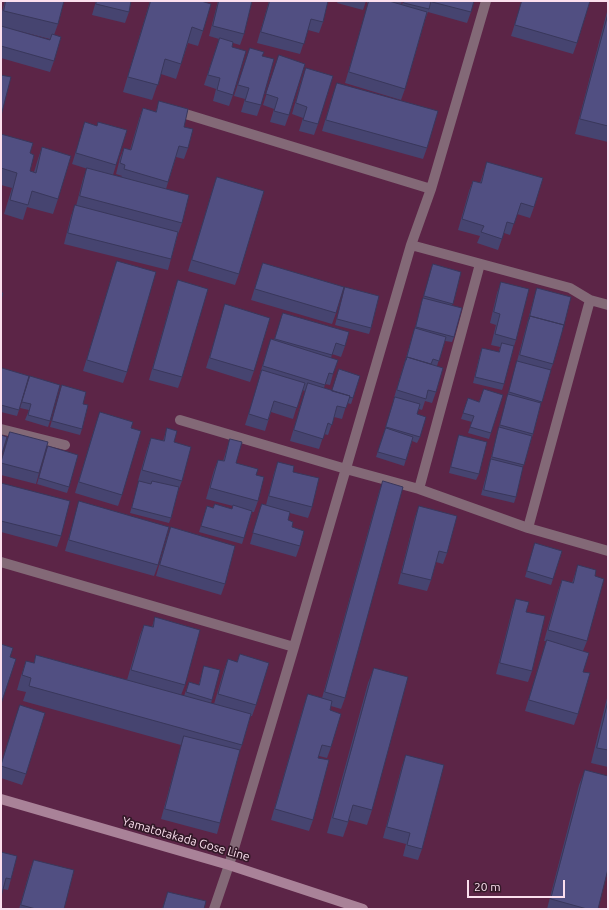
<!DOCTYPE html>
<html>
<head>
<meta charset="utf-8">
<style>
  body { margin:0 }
  #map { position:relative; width:609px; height:910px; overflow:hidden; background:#5c2547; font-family:Ubuntu,sans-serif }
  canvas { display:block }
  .frame { position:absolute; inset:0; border:2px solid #fbdfee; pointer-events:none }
  .scale { position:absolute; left:467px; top:880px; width:98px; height:18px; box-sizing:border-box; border:2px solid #fbdfee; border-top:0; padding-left:5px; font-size:12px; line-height:14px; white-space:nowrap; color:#fbdfee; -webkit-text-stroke:3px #331928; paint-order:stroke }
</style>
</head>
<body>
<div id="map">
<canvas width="609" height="910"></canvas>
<div class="frame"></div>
<div class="scale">20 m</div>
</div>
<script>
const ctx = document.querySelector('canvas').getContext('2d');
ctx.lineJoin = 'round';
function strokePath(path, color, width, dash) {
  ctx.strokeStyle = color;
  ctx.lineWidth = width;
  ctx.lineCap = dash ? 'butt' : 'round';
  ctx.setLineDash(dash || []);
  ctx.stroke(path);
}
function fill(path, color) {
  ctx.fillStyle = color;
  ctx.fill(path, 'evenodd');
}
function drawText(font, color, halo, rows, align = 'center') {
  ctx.font = font + ' Ubuntu,sans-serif';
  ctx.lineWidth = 3.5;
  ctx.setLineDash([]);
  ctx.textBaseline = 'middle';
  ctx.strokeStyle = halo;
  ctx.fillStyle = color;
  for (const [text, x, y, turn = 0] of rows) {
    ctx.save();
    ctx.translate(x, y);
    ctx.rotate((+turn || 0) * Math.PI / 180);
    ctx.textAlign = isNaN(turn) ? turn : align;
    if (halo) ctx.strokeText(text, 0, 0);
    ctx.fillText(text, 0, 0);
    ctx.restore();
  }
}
const minor = new Path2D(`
  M179,112L431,189
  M411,245L570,288L590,300L528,528
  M590,300L608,305
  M180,420L346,469L419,489L528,528L608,551
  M1,429L65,445
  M419,489L480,264
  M1,562L294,647
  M214,909L229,865L294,647L411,245L431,189L486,1`);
const secondary = new Path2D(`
  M1,799L229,865L363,909`);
const wall = new Path2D(`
  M5,1H64L58,24L54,35V61L50,72L1,58V15ZM15,30L50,39V40Z
  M96,1H131L129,12L125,23L92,15Z
  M150,1H201L203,31L198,46L188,43L176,79L161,74L152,100L123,92Z
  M218,1H252L244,34L240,45L233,43L232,47L233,95L229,106L213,101L216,89L204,85L219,39L209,36Z
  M269,1H328L323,22L319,33L308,30L300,54L257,43Z
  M338,1H366L363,10L337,3Z
  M367,1H402L401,5H402L403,1H431L429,9L425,20L405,89L401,100L345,83L368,3H367Z
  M431,1H474L471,12L467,23L428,12Z
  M522,1H590L577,43L573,54L511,36Z
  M608,8V142L575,134Z
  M250,48L262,56L261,105L257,116L241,112L245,99L234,96L246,59Z
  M279,55L289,115L285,126L270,122L274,109L263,105Z
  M306,68L318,124L314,135L299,131L303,118L292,114L302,79Z
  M337,83L427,148L423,159L322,131L333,94Z
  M159,101L184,127L188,148L184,159L176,157L166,189L182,223L178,234L171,259L168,270L64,244L71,216L75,205L76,206L83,179L87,168L91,170L72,164L85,122L97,126L98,122L116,165L113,175L121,177L122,176L116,174L120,158L124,148L130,150L139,119L143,108L156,112Z
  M1,134L30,153V171L34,172L37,162L42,147L58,199L53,214L27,207L23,220L4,214L12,188L1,185Z
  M487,162L534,207L530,218L517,214L510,235L504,233L498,250L477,243L480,236L458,230L469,191L473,181L480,183Z
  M217,177L239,274L235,285L188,271L213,188Z
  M117,261L127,372L123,383L83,371L113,272Z
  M263,263L336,313L332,324L251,300L259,274Z
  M433,264L461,272L452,305L454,337L452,342L445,341L437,366L436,392L432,403L425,401L422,410L419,409L417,414L420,437L417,443L412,441L404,466L376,457L394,401H393L413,334L415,328L422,302Z
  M178,280L182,377L178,388L149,380L174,291Z
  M501,282L516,340L514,346L504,384L502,390L473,383L480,354L482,348L499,352L500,347L491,345L496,325L490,323L497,293Z
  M345,287L371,328L369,334L335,325Z
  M537,288L553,364L549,374L541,403L533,434L522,470L516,497L514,503L481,495L498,431L517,361L535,294Z
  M225,304L254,371L250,382L206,368L222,315Z
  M283,313L345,346L341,357L332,354L331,358L333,374L330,385L325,384L324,388L353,398L351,404L347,403L342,419L334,417L328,435L324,434L319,449L290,441L305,391L302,390L293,419L271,412L265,431L245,425L260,377H259L267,350L271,339L274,340Z
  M1,371L19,410L17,416L1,412Z
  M30,376L50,421L48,427L25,420L29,410L20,408Z
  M62,385L83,404L82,429L80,435L50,427Z
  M503,395L489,439L468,433L472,422L461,419L468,398L479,402Z
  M100,412L131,428L122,495L118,506L75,493L96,423Z
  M167,428L174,442L182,481L178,491L171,518L169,523L130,513L139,481L150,484L138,481L147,449L151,438L163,441Z
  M10,432L39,473L36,484L1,475V462L6,442Z
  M459,435L479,474L476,480L449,473L457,441Z
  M230,439L236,463L256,475L258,501L254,512H252L242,544L199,532L207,506L213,508L215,504L232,509L233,506L206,499L214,470L218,460L223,461Z
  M48,446L69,487L67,493L37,484Z
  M278,462L293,472L312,507L308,518L290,513L288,520L292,527L300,546L296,557L250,544L258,515L262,504L266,505L274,473Z
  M383,481L345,698L341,709L331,706L330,710L331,747L327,758L319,756L318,758L313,820L309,831L271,820L304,705L308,694L322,698L379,492Z
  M1,483L61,536L57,547L1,532Z
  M79,501L158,565L154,576L65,551L76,512Z
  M419,506L447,553L443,564L436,562L431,580L427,591L398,584L415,517Z
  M171,527L225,584L221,595L156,576L167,538Z
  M535,543L553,579L551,585L525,577Z
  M578,565L595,576L587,641L583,651V672L578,714L574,725L525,711L546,641H544L558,591L562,580L572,583Z
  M516,599L526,612L532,671L528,682L496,674L512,610Z
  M155,617L185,685L181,695L184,696L189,682L199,685L204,666L212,700L211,703L214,704L224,670L228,659L256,705L252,716H250L242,745L238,755L220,823L217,834L161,819L181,745L23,701L26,692L17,690L21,676L26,661L34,663L36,655L127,680L140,635L144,625L152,627Z
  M374,668L372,810L367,825L349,820L343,837L327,833L368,683Z
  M608,694V767L591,763Z
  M20,705L26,774L22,785L1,778V764L16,716Z
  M406,755L422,849L418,860L403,856L406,844L383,838L402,766Z
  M585,770L598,909H547L579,785Z
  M1,852L11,879L8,890L3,889Z
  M34,860L64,909H19L30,870Z
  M168,892L204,909H162Z`);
const building = new Path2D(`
  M6,1H64L58,24L4,11Z
  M97,1H131L129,12L96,4Z
  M151,1H201L211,4L203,31L192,27L181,64L165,59L158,85L128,77Z
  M219,1H252L244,34L213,26Z
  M270,1H328L323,22L311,19L304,44L261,32Z
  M369,1H389L427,12L405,89L349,72Z
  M404,1H431L429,9L404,3Z
  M432,1H474L471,12L432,2Z
  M522,1H590L577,43L515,25Z
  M608,14V126L580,119Z
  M1,26L50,40L52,34L61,37L54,61L1,46Z
  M220,38L233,42L232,47L246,51L233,95L217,90L220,78L208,75Z
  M250,48L264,52L262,56L274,59L261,105L245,101L249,88L238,85Z
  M279,55L305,64L289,115L274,111L278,98L266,94Z
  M306,68L333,76L318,124L303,120L307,107L296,103Z
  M1,75L11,77L1,116Z
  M337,83L438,111L427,148L326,120Z
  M159,101L188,109L184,127L193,129L188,148L179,146L168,182L124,169L125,165L120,163L124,148L131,150L143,108L156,112Z
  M85,122L97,126L98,122L127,130L116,165L76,153Z
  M1,134L33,143L30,153L34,155L30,171L36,173L42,147L71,156L58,199L32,191L28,205L10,200L17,173L1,168Z
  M487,162L543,178L534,207L521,203L514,224L507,222L502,239L481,232L484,226L462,219L473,181L481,183Z
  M87,168L189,195L182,223L80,196Z
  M217,177L264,191L239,274L192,260Z
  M75,205L178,232L171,259L68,233Z
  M117,261L156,272L127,372L87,360Z
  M263,263L344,287L336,313L255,289Z
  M433,264L461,272L453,304L424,296Z
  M178,280L208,289L182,377L153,369Z
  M501,282L529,289L516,340L495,334L500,314L494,312Z
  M345,287L379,296L371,328L337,319Z
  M537,288L571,297L563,329L564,325L530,316L529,319Z
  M1,293H3L1,300Z
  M423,298L462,308L454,337L416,327Z
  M225,304L270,318L254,371L210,358Z
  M283,313L349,332L345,346L336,343L332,355L275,339Z
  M530,316L564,325L553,364L520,355Z
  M415,328L446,337L439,361L433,359L431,364L407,357L406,360Z
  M271,339L338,360L333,374L329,373L325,385L263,366Z
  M502,343L514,346L504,384L475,377L482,348L499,352Z
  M407,357L443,368L436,392L428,390L426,399L397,390Z
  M517,361L551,370L542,402L509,392Z
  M2,368L29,376L19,410L1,405V372Z
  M339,369L360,376L353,398L349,397L350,396L332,391Z
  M262,370L305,383L297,408L274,401L268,420L249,414Z
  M30,376L60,385L50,421L28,415L31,404L22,402Z
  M308,383L350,396L346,408L337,406L332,425L328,423L323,439L294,430Z
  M62,385L86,392L83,404L88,405L82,429L52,421Z
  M484,389L503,395L491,433L470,427L474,416L463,413L468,398L479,402Z
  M508,394L541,403L533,434L500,425Z
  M395,397L420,404L417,414L426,417L420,437L386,427Z
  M100,412L133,422L131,428L141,431L122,495L79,482Z
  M499,427L532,436L524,465L492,457Z
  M167,428L177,431L174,442L191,447L182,481L142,470L151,438L164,441Z
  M386,428L413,437L406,460L378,452Z
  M10,432L48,442L39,473L1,463Z
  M1,435L7,437L1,457Z
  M459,435L487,442L479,474L451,467Z
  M230,439L242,442L236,463L258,469L256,475L264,477L258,501L210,488L218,460L224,461Z
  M48,446L78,455L69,487L39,478Z
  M491,459L523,467L516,497L484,490Z
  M278,462L294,466L293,472L319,478L312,507L269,496Z
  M139,481L151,484L152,481L179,487L171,518L132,508Z
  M383,481L403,487L345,698L325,692Z
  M1,483L70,501L61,536L1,521Z
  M79,501L169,527L158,565L69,540Z
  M215,504L232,509L233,505L252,511L244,538L201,526L207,506L213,508Z
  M262,504L290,512L288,520L293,522L292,527L304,531L300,546L253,533Z
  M419,506L457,516L447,553L439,551L431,580L402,573Z
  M171,527L235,546L225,584L160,565Z
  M535,543L562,551L553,579L527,571Z
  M578,565L596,570L595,576L604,579L587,641L548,630L562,580L573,583Z
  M516,599L529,602L526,612L545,616L532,671L500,663Z
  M155,617L200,630L185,685L131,670L144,625L153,627Z
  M547,640L589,653L583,672L590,673L578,714L529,700Z
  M1,644L13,648L10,657L16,659L1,704Z
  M240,654L269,663L256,705L218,694L228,659L237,662Z
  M36,655L251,714L242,745L29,686L31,678L22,675L26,661L34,663Z
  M204,666L220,670L212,700L186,692L189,682L199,685Z
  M374,668L408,677L372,810L353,805L348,822L333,818Z
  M308,694L332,701L330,710L341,714L331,747L322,745L318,758L329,760L313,820L275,809Z
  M608,701V750L597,748Z
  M20,705L45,713L26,774L1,766Z
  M184,736L240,750L220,823L165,809Z
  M406,755L444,765L422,849L407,845L410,833L387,827Z
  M585,770L608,776V869L598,909H587L551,899Z
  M1,852L17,856L11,879L6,878L1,897Z
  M34,860L74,870L64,909H36L21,905Z
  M168,892L206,901L204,909H163Z`);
const streetNames = [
  ["Yamatotakada Gose Line",186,839,16]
];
strokePath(minor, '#836977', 10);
strokePath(secondary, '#a98298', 10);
fill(wall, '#464470');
fill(building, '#514f82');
strokePath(building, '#39375b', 1);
drawText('12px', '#fbdfee', '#331928', streetNames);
</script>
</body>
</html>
